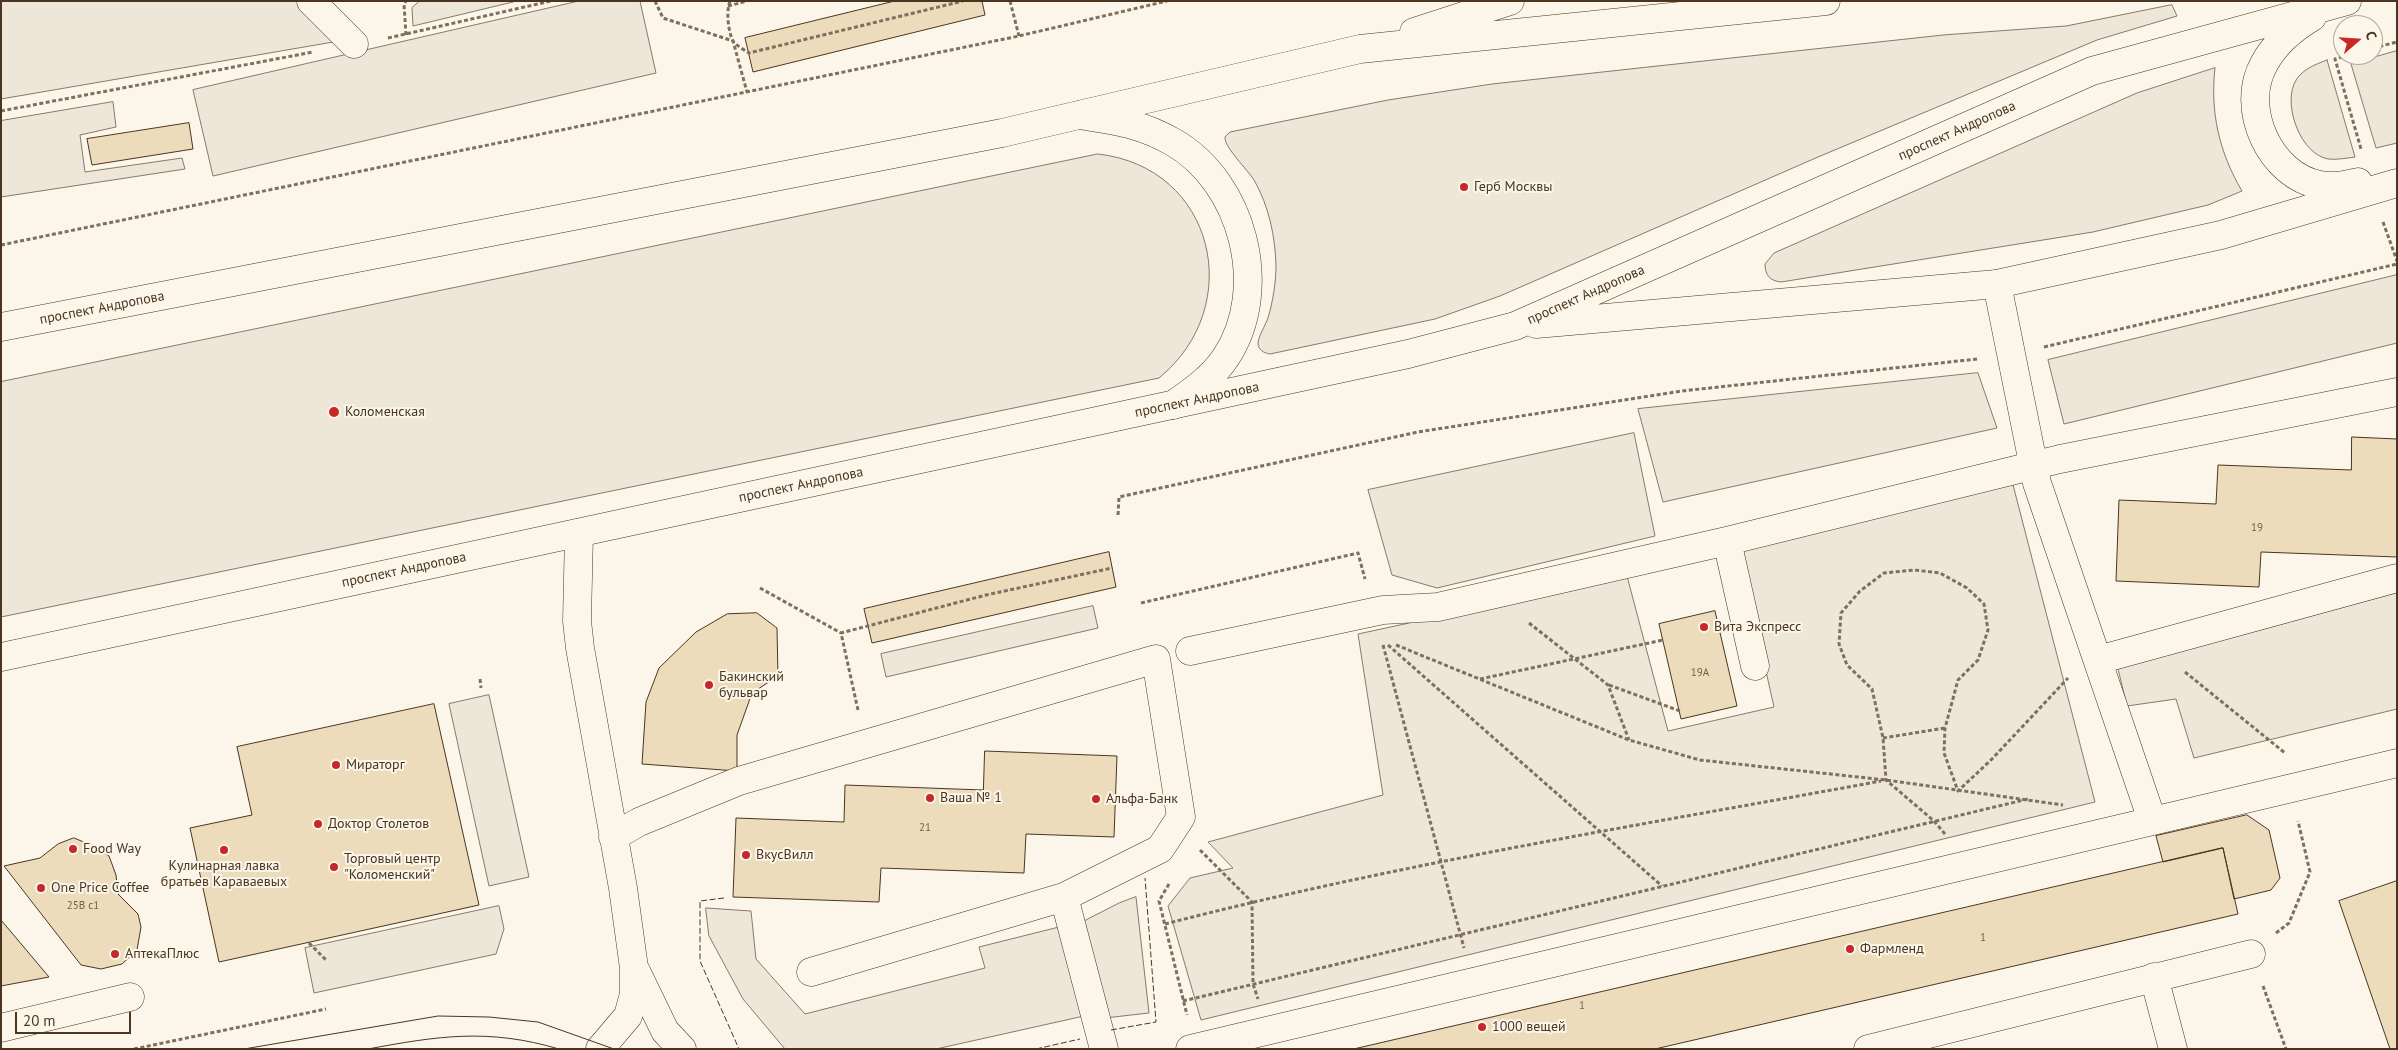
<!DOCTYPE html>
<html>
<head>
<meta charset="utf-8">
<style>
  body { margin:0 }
  #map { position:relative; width:2398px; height:1050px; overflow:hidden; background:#fbf6e9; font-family:"PT Sans",sans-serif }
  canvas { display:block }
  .frame { position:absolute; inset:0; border:2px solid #4a3520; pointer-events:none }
  .north { position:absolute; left:2333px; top:15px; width:50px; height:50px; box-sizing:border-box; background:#fbf6e9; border:1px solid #b4a999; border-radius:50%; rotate:71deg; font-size:14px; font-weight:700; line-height:20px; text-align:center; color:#4a3520 }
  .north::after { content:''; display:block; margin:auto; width:18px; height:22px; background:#c62828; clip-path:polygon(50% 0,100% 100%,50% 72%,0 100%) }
  .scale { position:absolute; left:15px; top:1012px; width:116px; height:22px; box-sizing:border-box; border:2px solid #4a3520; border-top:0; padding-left:6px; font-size:15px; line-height:18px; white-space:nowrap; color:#4a3520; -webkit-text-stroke:4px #fbf6e9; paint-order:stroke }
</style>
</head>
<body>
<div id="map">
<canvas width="2398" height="1050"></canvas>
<div class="frame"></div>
<div class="north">С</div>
<div class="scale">20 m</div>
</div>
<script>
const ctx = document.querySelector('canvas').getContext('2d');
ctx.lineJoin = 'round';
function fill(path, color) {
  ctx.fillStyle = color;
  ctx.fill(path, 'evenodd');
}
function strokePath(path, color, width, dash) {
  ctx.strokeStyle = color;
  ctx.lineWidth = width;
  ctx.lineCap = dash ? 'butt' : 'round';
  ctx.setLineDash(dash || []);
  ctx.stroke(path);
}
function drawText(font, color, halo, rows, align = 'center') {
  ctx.font = font + ' "PT Sans",sans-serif';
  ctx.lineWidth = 4;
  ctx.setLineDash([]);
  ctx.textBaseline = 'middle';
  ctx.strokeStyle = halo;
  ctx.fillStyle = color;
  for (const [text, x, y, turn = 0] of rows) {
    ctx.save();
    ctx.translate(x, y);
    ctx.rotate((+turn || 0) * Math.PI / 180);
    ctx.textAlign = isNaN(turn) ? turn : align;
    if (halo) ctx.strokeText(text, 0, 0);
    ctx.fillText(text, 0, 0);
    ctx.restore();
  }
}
const green = new Path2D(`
  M1,1H298L339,41L1,99Z
  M420,1H517L413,26L412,8Z
  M579,1H640L656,73L213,176L193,90Z
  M2172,5L2177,16L2097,40L1818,157L1500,296L1435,319L1270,354C1264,353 1258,350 1258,343C1259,335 1265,326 1268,318C1273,301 1276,282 1276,265C1275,236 1269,206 1254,180C1247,169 1224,147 1225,137L1230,132L1388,100L1492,84L1943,35L2066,26Z
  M2397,51V143L2376,148L2351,64Z
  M2327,60L2355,157C2347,158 2337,160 2328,159C2301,154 2284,108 2294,84C2300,70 2314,65 2327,60Z
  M2215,68C2210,112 2219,152 2242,191L2208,205L2093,232L1781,282C1770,281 1765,275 1765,264L1774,253L2137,93Z
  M113,102L116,127L80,135L85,172L182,158L185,169L1,197V121Z
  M1098,154C1215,167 1247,306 1159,378L1,617V382Z
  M2397,275V343L2064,424L2048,360Z
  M1978,373L1997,428L1663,502L1638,409Z
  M2012,481L2095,802L1201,1020L1168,906L1190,878L1233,868L1208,842L1383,795L1358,634L1627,576L1668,731L1774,707L1738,546Z
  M2397,593V709L2194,758L2176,699L2127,706L2118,669Z
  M1093,606L1098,628L886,677L881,654Z
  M1136,897L1149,1013L1105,1018L1080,923L1119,903Z
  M706,908L751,911L756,959L805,1014L985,968L979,947L1059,927L1084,1016L936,1049H785L743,999L709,936Z`);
const parking = new Path2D(`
  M1634,433L1655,536L1437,588L1392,575L1368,490Z
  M489,695L529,877L489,886L449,704Z
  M499,906L504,929L496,954L314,993L305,948Z`);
const building = new Path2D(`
  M895,1H982L985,15L753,72L745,38Z
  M189,123L193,149L92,165L87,139Z
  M2352,437L2397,439V557L2261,552L2259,587L2116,581L2119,500L2216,504L2218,465L2351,470Z
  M1109,552L1116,587L872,643L864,609Z
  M1715,611L1737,706L1681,719L1659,624Z
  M757,613L777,628L778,676L752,693L737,735V771L642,764L646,702L659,668L696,632L727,614Z
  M434,704L479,905L219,962L190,828L252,815L237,747Z
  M985,751L1117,756L1114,837L1026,834L1024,873L881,868L879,902L733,897L736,818L844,822L845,785L983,790Z
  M2247,815L2269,830L2280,878L2271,890L2234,899L2223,848L2163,862L2156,836Z
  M74,838L96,847L109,856L116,875L118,894L138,914L141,927L137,950L122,964L101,969L81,965L4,866L40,858L58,844Z
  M2223,848L2238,914L2079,951L1655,1049H1354Z
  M2397,881V1049H2390L2339,901Z
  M1,920L49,977L1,986Z`);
const path = new Path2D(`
  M655,1L663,18L733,41L747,92
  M730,1C726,11 728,31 733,41C736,45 744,50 749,53L963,1
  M1010,1L1019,36
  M728,6L747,1
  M406,35L404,4L406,1
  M388,38L551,1
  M2373,48L2397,42
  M2349,55L2335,59L2361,149
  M1,111L313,52
  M2383,222L2397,261
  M1,245L1019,36L1167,1
  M2044,347L2397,264
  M1118,515L1119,497L1418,432L1682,391L1977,359
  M760,588L841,633
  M1141,603L1358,553L1365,579
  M1529,623L1608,685L1629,740
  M1383,645L1464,948
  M1388,645L1662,886
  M1396,645L1629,740L1700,760L1886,780L2063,805
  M2185,672L2285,753
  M480,679L481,688
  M1480,679L1663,640
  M1609,685L1680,711
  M858,710L841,633L986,595L1112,568
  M1883,738L1945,728
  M1945,834L1934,821L1886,780L1883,738L1872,689L1847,665L1839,644L1841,613L1860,591L1884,573L1914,570L1940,573L1967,588L1984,604L1988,630L1978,660L1958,680L1945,728L1944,753L1958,791L1992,759L2068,678
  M1200,850L1252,902L1253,984L1258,999
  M1169,884L1159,901L1187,1015
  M1165,924C1401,863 1642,825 1881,781
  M2276,933L2289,923L2310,872L2298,821
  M309,943L326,960
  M2263,986L2286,1049
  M1183,1001L2028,799
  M134,1049L326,1009`);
const minor = new Path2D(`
  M311,1L354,44
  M1079,115C1116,121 1140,123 1173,142C1243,182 1271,289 1226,357C1213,377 1193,391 1173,405
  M1997,284L2037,483L2152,820
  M579,533L577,621L580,648L623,888L634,968V994L628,1016L600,1049
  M1727,541L1755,666
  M1190,651L1383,610L1438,607L1727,541L2060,459L2397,392
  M2098,660L2397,578
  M613,837L639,822L739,781L1156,659L1181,817L1160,849L1064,897
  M636,971L665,1031L682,1049
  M811,972L1064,897L1104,1049
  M2154,977L2173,1049
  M1,1028L130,997
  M1190,1049L2397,763
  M1868,1049L2251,954`);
const major = new Path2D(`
  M2312,17C2292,29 2275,43 2264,64C2239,108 2270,176 2320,185C2333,188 2346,185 2358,182
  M1414,32L1510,1
  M1536,324L1997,284L2221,235L2397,183
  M1,327L1002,133L1360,49L1826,1
  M1,657L1408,354L1515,326L2092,71L2347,1`);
const tram = new Path2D(`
  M244,1049L438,1016L489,1017L538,1022L614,1049
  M368,1049C438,1036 488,1028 559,1049`);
const fence = new Path2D(`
  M724,898L700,901V961L739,1049
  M1111,1030L1156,1022L1145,878
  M1036,1049L1080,1039`);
const markers = [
  [1464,187,5,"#c62828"],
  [334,412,6,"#c62828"],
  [1704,627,5,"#c62828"],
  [709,685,5,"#c62828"],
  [336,765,5,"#c62828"],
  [930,798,5,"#c62828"],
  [1096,799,5,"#c62828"],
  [318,824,5,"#c62828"],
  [73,849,5,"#c62828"],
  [224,850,5,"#c62828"],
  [746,855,5,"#c62828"],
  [334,867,5,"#c62828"],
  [41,888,5,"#c62828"],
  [1850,949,5,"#c62828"],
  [115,954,5,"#c62828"],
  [1482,1027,5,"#c62828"]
];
const numberNames = [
  ["19",2257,528],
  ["19А",1700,673],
  ["21",925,828],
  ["25В с1",83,906],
  ["1",1983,938],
  ["1",1582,1006]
];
const streetNames = [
  ["проспект Андропова",1957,131,-24],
  ["проспект Андропова",1586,295,-24],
  ["проспект Андропова",102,308,-11],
  ["проспект Андропова",1197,400,-12],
  ["проспект Андропова",801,485,-12],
  ["проспект Андропова",404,570,-12]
];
const poiNames = [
  ["Герб Москвы",1474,187],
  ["Коломенская",345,412],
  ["Вита Экспресс",1714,627],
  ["Бакинский",719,677],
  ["бульвар",719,693],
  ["Мираторг",346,765],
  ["Ваша № 1",940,798],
  ["Альфа-Банк",1106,799],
  ["Доктор Столетов",328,824],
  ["Food Way",83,849],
  ["ВкусВилл",756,855],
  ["Торговый центр",344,859],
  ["\"Коломенский\"",344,875],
  ["Кулинарная лавка",224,866,"center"],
  ["братьев Караваевых",224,882,"center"],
  ["One Price Coffee",51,888],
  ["Фармленд",1860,949],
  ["АптекаПлюс",125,954],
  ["1000 вещей",1492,1027]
];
fill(green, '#ede6d9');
strokePath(green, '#887966', 1);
fill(parking, '#ede7d9');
strokePath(parking, '#887966', 1);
fill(building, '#ecdcbc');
strokePath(building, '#4a3520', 1);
strokePath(minor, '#4a3520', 29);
strokePath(major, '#4a3520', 29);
strokePath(path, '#7f6f5c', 3, [4, 2.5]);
strokePath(minor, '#fbf6e9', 28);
strokePath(major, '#fbf6e9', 28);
strokePath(tram, '#4a3520', 1);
strokePath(fence, '#4a3520', 1, [6, 2.5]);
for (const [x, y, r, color] of markers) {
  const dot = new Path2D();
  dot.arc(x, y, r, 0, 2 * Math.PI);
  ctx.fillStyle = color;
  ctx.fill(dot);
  strokePath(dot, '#fbf6e9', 2);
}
drawText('11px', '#725f47', null, numberNames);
drawText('14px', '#4a3520', '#fbf6e9', streetNames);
drawText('14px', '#4a3520', '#fbf6e9', poiNames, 'left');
</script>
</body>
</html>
